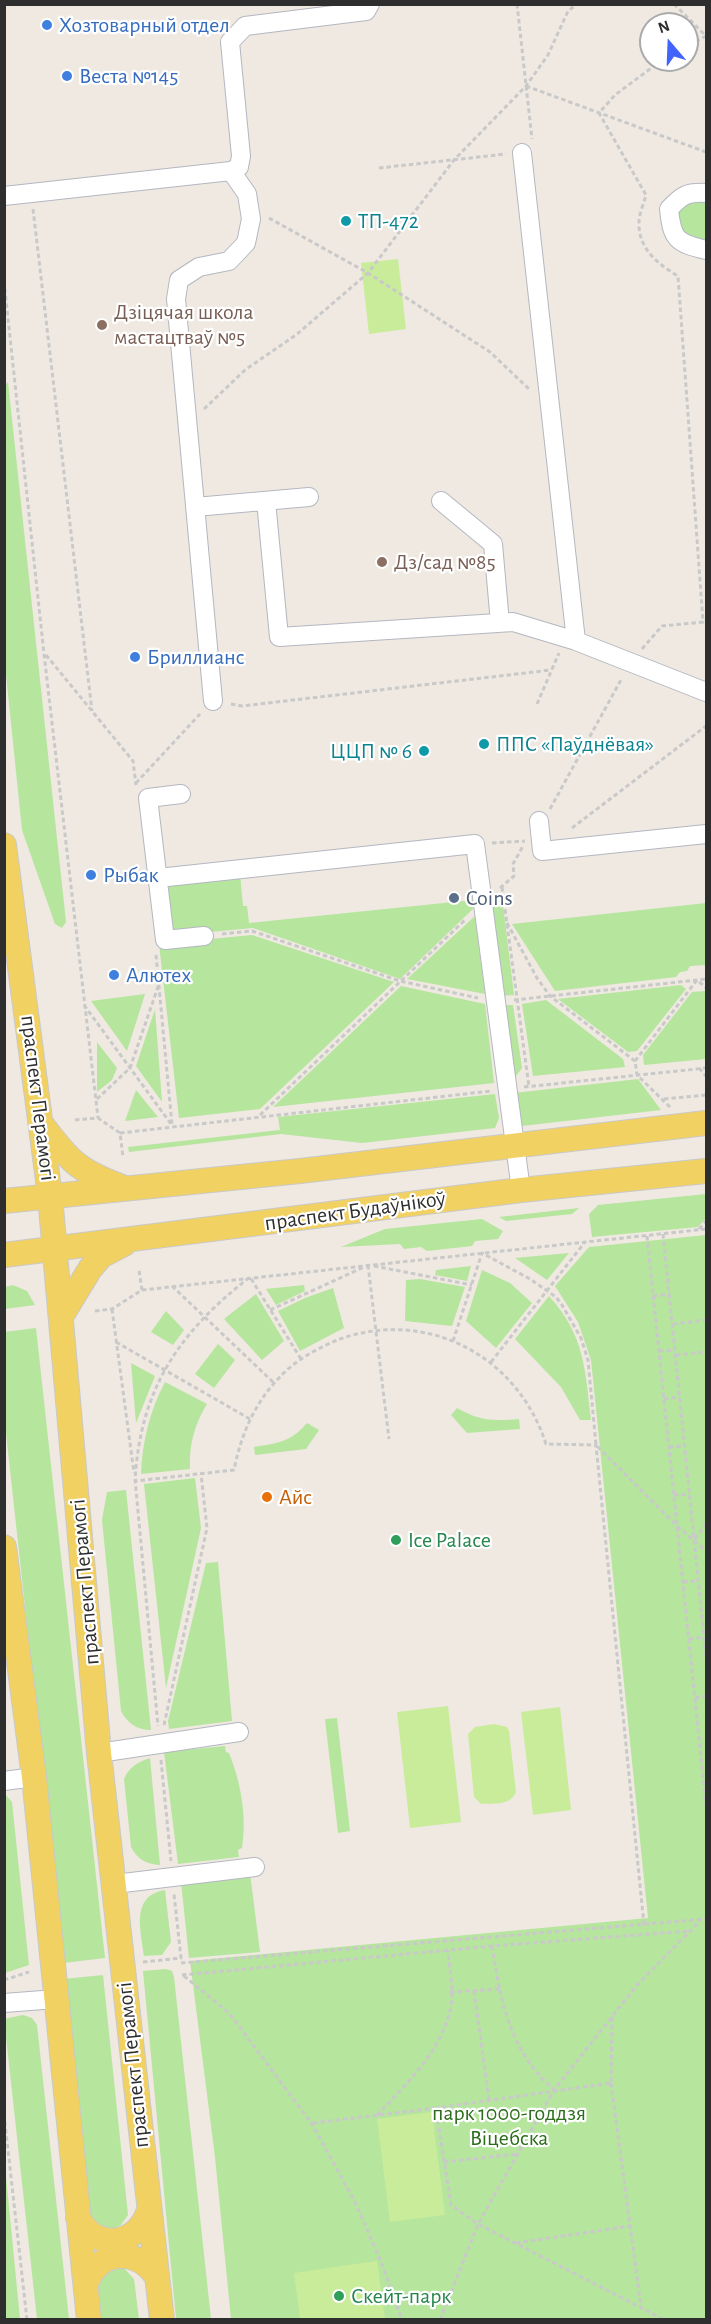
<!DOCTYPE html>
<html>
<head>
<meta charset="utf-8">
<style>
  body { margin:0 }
  #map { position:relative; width:711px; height:2324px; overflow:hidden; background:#efe9e1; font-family:"Alegreya Sans",sans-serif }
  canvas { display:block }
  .frame { position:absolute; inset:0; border:6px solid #2e2e2e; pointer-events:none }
  .north { position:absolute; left:639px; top:12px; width:60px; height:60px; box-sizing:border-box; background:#fff; border:2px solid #ababab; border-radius:50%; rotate:341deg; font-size:16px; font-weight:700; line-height:24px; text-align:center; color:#2e2e2e }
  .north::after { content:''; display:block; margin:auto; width:21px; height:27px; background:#4264fb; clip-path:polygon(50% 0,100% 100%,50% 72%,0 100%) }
</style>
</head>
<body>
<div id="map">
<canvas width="711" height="2324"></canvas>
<div class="frame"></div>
<div class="north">N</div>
</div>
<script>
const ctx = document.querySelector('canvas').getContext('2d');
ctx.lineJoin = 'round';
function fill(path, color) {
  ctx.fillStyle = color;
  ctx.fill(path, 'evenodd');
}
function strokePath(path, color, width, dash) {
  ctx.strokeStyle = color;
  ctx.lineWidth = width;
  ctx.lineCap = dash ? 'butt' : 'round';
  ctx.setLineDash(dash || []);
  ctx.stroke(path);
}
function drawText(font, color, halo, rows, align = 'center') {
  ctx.font = font + ' "Alegreya Sans",sans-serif';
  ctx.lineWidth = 4.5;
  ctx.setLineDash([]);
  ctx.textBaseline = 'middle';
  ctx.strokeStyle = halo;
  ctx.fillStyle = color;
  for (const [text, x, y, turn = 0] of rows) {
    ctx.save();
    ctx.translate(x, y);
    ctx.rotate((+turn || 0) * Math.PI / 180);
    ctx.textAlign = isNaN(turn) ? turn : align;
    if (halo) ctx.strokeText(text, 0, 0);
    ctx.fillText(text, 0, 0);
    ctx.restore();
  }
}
const green = new Path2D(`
  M700,197L706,199V244L681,236L677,207Z
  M8,382L66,922L62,928L55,924L22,830L5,665L4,386Z
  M240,874L243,906H247L249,923L473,900L474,908L400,979L253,928L168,936L161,883Z
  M502,896L514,995L502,996L491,902Z
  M706,903V965L690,966L687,971L680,972L676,977L555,991L512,924Z
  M475,916L485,994L407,979Z
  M252,935L394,982L260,1109L179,1118L159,944Z
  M681,985L686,989L637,1051L628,1052L558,999Z
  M401,986L485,1004L494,1083L273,1107Z
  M705,991L706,1059L644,1065L643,1055L692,992Z
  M145,994L127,1051L91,1001Z
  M546,1000L623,1059L625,1067L533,1076L522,1004Z
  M504,1005H513L522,1068L513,1080Z
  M155,1009L162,1102L136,1066Z
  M97,1042L117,1068L112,1080L97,1092Z
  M638,1079L661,1110L522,1126L516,1118L514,1093Z
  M136,1090L158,1117L125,1121Z
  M495,1094L499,1118L495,1128L362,1143L281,1134L129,1152L128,1147L280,1130L278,1117Z
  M706,1194V1218L698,1227L592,1237L589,1214L598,1205Z
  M579,1208L572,1214L506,1221L499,1217Z
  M482,1219L503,1231L498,1239L475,1241L472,1246L427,1251L421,1247L404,1249L400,1244L341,1247L385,1229Z
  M706,1235V2319H231L215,2157L190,1961L648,1918L591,1360L578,1322L555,1286L589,1247Z
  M569,1253L547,1280L515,1258Z
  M471,1266L467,1281L435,1275L436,1270Z
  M482,1270L510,1283L532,1303L496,1348L466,1321Z
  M420,1279L465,1287L452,1326L405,1321L406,1280Z
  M13,1285L27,1291L35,1305L5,1309V1287Z
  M304,1285L305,1291L276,1305L266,1289Z
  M333,1288L344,1328L300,1351L278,1311L305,1298Z
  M256,1294L284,1341L262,1360L224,1319Z
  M549,1296C585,1336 585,1369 591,1420H580L561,1387L515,1339Z
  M166,1311L184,1330L173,1345L151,1332Z
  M36,1328L105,1958L64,1963L5,1424L4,1332Z
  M218,1344L235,1360L214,1388L195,1374Z
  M131,1363L155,1376L136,1423Z
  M165,1382L207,1404C194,1425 189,1445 190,1469L141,1474C142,1442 150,1410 165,1382Z
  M457,1408C480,1421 492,1421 519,1419L520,1429L467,1433L451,1415Z
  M307,1423L319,1430L306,1449L255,1455L254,1447C278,1443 291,1442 307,1423Z
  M195,1478L201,1528L166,1688L144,1484Z
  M126,1490L151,1730C137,1730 127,1723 121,1711L102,1520L107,1492Z
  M218,1562L232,1721L169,1729L168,1721L206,1563Z
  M337,1718L350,1831L338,1833L325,1719Z
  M225,1746L226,1752L229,1753C241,1782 247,1818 242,1848L238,1850L239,1857L178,1864L164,1752Z
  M150,1758L160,1865C146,1864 138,1860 131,1847L124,1779C129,1767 138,1762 150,1758Z
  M5,1794L12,1802L29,1965L5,1973Z
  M250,1873L260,1952L189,1958L181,1882Z
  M165,1890L171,1942L162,1955L144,1956C141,1930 130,1896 165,1890Z
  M166,1969L172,1971L174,1977L211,2319H176L143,1971Z
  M103,1975L128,2215L121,2225L111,2230L89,2220L63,1979Z
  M23,2015L32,2018L37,2025L69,2319H37L4,2019Z
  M5,2166L20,2319H5Z
  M123,2267L134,2279L139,2319H101L97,2282L106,2269Z`);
const pitch = new Path2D(`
  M398,259L406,329L369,334L361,263Z
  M448,1706L461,1822L410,1828L397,1712Z
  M560,1707L571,1810L533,1815L521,1712Z
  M494,1724L507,1727L509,1731L516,1792C510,1806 494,1803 481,1804L474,1797L468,1734L475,1727Z
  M432,2112L445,2215L390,2222L377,2119Z
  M377,2261L385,2319H300L294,2273Z`);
const path = new Path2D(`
  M517,4L532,139
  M674,4L706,36L687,46
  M526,86L706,152
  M379,168L506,154
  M33,209L92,711
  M269,218L368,273L490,352L529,389
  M4,281L44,654L98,1118
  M204,409L245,370L296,335L368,273L454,160L526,86L548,55L568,11L577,4
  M642,649L662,626L703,622L678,276C658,264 638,249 639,222C639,214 644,203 646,195L599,113L615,95L662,60
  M46,655L133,761L136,785
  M231,704L242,706L551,670
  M537,704L559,653
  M136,783L200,714
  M550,809L622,678
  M572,828L706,726
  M492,843L525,841
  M502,887L529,1087
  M500,888L514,876L513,864L523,846
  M507,923L537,978L550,996L635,1061L637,1075L670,1107
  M222,934L252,931L400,981L478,998
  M156,955L172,1125
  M514,1000L706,979
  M84,1005L171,1124
  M635,1061L697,980L706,988
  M699,1068L706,1076
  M524,1087L706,1068
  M97,1099L130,1068L159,984
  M664,1099L706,1095
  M260,1115L466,919
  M75,1120L98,1118L120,1133L123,1157
  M120,1133L491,1091
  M699,1229L706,1221
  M663,1234L706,1657
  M647,1236L706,1806
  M368,1265L389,1439
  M374,1266L472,1285
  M172,1286L274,1383
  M142,1290L706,1229
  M653,1296L669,1294
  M112,1309L134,1473
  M270,1310L364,1267
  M95,1311L112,1309L142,1290L139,1270
  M673,1324L706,1320
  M453,1341L482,1253L530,1279L556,1297L562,1305L581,1338L588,1360L596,1445L677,1526L706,1551
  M116,1342L250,1419
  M659,1351L675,1350
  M676,1355L706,1352
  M301,1359L250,1277C179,1332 140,1389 135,1481L234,1470C241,1435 254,1404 279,1378C295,1360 318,1348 340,1339C429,1308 518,1357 546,1444L596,1445L644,1925
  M491,1362L585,1242
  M664,1399L680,1397
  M669,1447L685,1446
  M135,1479L158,1726
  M674,1495L690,1494
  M695,1539L706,1524
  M683,1582L699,1581
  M689,1639L704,1637
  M695,1698L706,1696
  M164,1725L207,1528L201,1474
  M161,1760L171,1861
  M492,1946C501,2002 509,2050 554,2090
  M143,1962L181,1958L174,1894
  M181,1963L706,1919
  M182,1975L492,1946L689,1931
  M184,1976L229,2013L312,2124L355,2202L382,2264L402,2320
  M4,1980L29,1972
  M474,1991L489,2099
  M450,1992L499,1989
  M612,2017L611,2083L436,2108L451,2205L478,2224L665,2320
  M611,2083L641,2307
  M4,2114L27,2320
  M377,2115C407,2083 442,2051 451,2006C454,1989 449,1967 448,1950
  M313,2123L436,2108
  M444,2162L517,2154
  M516,2243L630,2226
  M440,2320L478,2224L554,2090L637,1985L700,1921`);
const minor = new Path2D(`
  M522,153L576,641L706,692
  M706,193C687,192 682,195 669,209C672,240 677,243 706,250
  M4,196L231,171L239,167L241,156L230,42L245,26L366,11L370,4
  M266,501L279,637L513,622L576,641
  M441,501L493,544L500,623
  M195,507L309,497
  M213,701L176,299L179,280L199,267L229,261L246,243L251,219L247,194L231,171
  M181,794L148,798L165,940L204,936
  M539,821L542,851L706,834
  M158,878L475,844L521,1190
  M99,1753L239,1732
  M4,1781L34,1777
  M115,1884L255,1867
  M4,2003L56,1999`);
const major = new Path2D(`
  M4,845L50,1196L99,1753L162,2320
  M43,1126C70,1162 79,1171 122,1187
  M4,1201L300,1171L706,1123
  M4,1255L521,1190L706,1171
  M62,1315L90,1269L101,1256L124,1244
  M4,1547L34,1777L89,2320
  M78,2218C97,2252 138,2246 149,2210
  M86,2284C99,2250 136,2246 157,2277`);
const markers = [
  [47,25,6,"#3f7fe0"],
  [67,76,6,"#3f7fe0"],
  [346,221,6,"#0f9aa8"],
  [102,325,6,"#8d6e63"],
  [382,562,6,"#8d6e63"],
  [135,657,6,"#3f7fe0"],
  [484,744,6,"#0f9aa8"],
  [424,751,6,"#0f9aa8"],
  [91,875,6,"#3f7fe0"],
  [454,898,6,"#5c6f8a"],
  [114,975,6,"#3f7fe0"],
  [267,1497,6,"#e8710a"],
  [396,1540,6,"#2e9e5b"],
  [339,2296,6,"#2e9e5b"]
];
const shopNames = [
  ["Хозтоварный отдел",59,25],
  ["Веста №145",79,76],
  ["Бриллианс",147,657],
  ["Рыбак",103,875],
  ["Алютех",126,975]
];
const cultureNames = [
  ["ТП-472",358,221],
  ["ППС «Паўднёвая»",496,744],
  ["ЦЦП № 6",412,751,"right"]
];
const educationNames = [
  ["Дзіцячая школа",114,312],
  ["мастацтваў №5",114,337],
  ["Дз/сад №85",394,562]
];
const serviceNames = [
  ["Coins",466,898]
];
const streetNames = [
  ["праспект Перамогі",38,1098,83],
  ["праспект Будаўнікоў",355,1211,-8],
  ["праспект Перамогі",85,1582,-95],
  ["праспект Перамогі",133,2065,-96]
];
const foodNames = [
  ["Айс",279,1497]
];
const leisureNames = [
  ["Ice Palace",408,1540],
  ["Скейт-парк",351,2296]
];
const parkNames = [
  ["парк 1000-годдзя",509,2113],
  ["Віцебска",509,2138]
];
fill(green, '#b6e59e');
fill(pitch, '#c9ec9a');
strokePath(minor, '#b4b7c1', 20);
strokePath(major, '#c9c9c9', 26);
strokePath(path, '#c9c9c9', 3, [4.5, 3]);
strokePath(minor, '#fff', 18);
strokePath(major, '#f2d163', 24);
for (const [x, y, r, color] of markers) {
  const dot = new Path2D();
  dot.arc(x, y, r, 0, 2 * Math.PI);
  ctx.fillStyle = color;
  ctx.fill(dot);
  strokePath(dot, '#fff', 2);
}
drawText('22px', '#366cbe', '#fff', shopNames, 'left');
drawText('22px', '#0d838f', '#fff', cultureNames, 'left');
drawText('22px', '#785e54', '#fff', educationNames, 'left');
drawText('22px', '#4e5e75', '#fff', serviceNames, 'left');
drawText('22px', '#2e2e2e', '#fff', streetNames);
drawText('22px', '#c56008', '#fff', foodNames, 'left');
drawText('22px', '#27864d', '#fff', leisureNames, 'left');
drawText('22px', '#2c6e1b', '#fff', parkNames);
</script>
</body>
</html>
